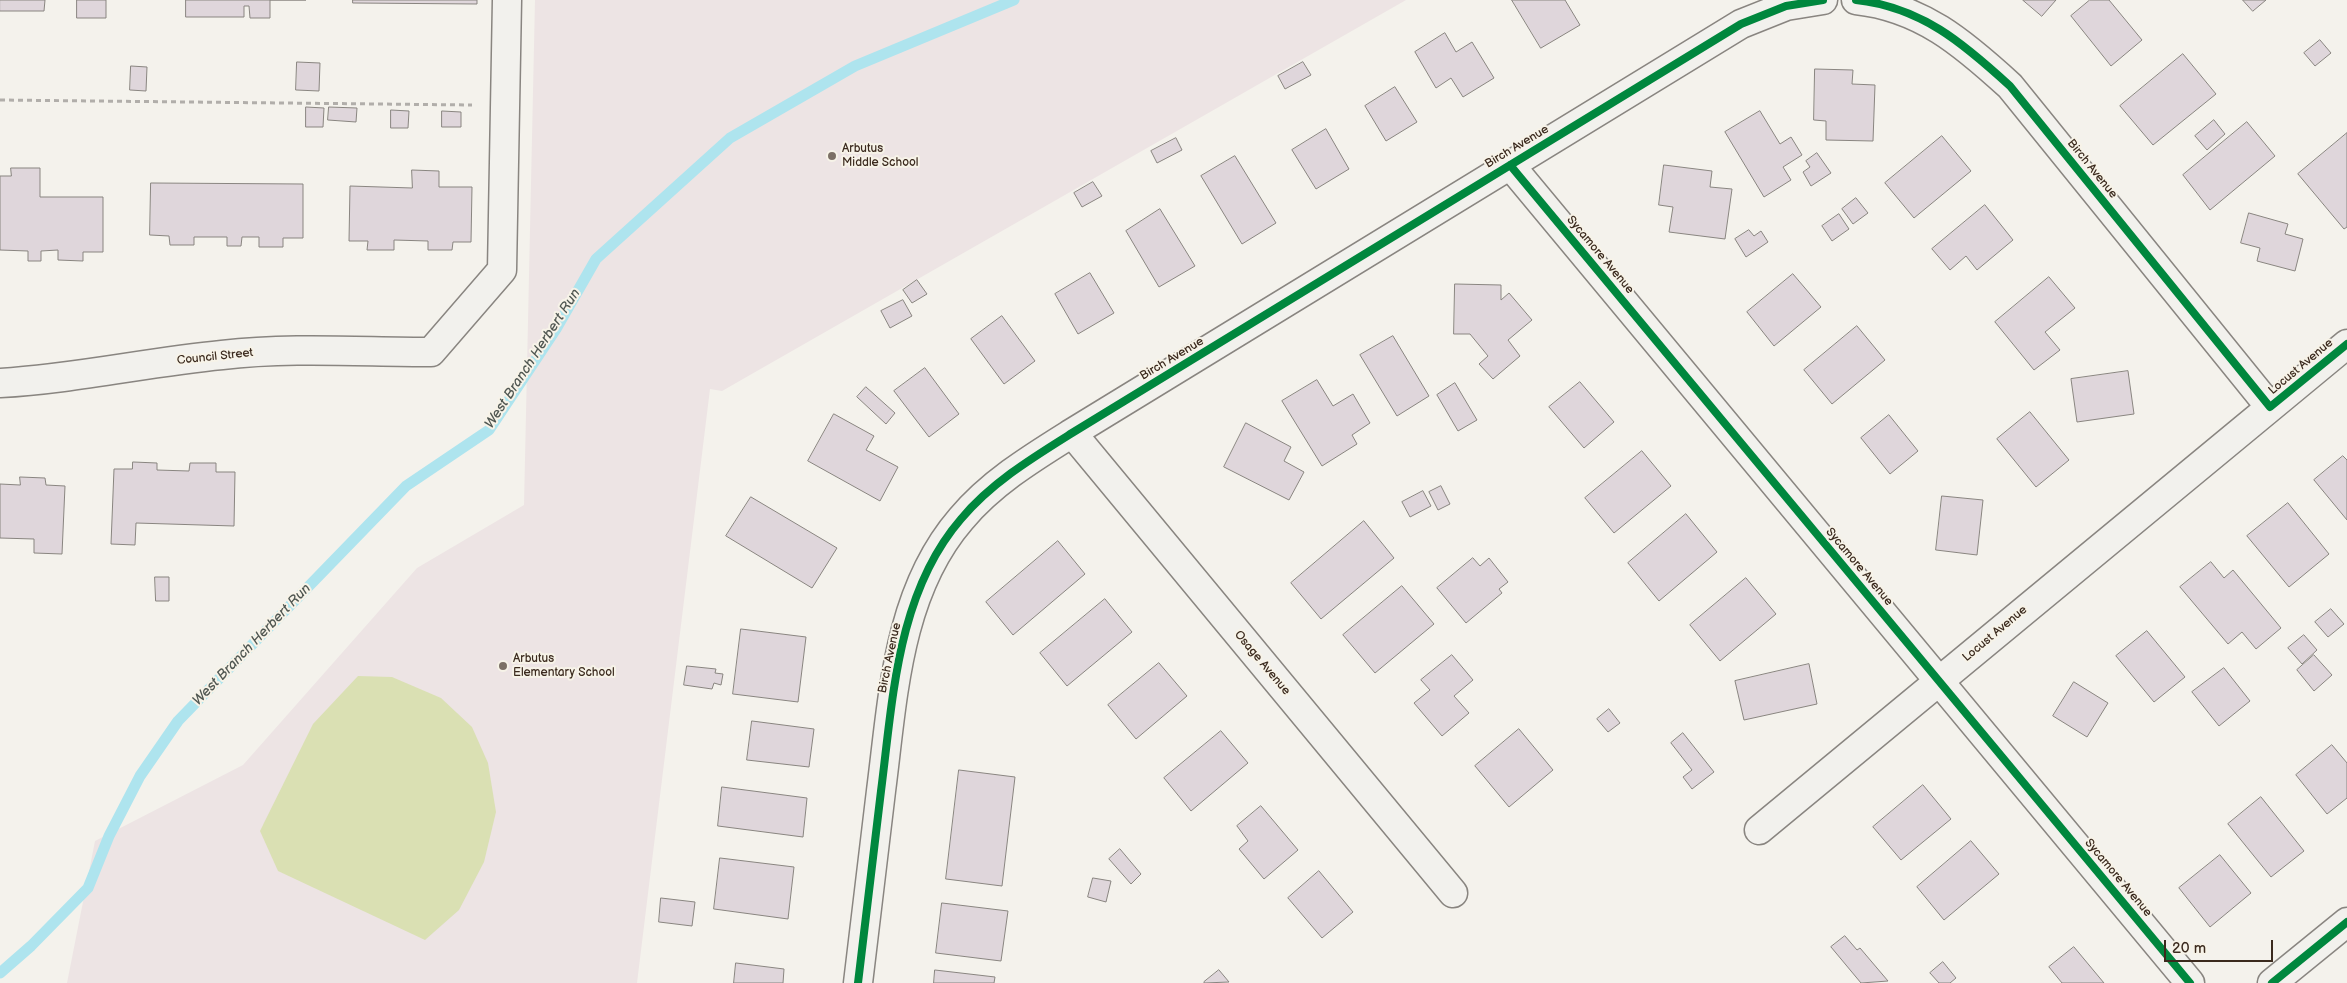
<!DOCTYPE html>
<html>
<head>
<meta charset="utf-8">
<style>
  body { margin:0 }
  #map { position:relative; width:2347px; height:983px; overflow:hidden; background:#f4f2ec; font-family:"Balsamiq Sans",sans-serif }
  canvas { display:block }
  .scale { position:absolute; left:2164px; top:940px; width:109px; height:22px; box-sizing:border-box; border:2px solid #3b2a1e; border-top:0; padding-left:6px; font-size:15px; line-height:18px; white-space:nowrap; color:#3b2a1e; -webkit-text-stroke:4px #f7f3e8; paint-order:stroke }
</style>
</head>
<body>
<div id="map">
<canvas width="2347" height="983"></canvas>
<div class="scale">20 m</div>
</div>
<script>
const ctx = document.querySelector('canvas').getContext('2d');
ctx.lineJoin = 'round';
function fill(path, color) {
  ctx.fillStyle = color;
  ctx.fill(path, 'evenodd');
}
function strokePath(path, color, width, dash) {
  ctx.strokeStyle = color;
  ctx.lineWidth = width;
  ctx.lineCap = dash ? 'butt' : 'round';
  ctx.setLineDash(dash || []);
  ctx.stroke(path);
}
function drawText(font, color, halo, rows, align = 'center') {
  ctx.font = font + ' "Balsamiq Sans",sans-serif';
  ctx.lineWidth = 4;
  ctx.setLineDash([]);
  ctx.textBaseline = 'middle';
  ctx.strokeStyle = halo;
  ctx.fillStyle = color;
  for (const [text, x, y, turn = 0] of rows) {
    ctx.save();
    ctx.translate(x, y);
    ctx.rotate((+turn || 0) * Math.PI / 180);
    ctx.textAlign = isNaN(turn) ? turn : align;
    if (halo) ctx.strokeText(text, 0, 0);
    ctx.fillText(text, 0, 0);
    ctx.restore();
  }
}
const built = new Path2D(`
  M535,0H1406L722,391L710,389L637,983H67L95,841L243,765L417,568L524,505Z`);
const green = new Path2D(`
  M358,676L392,677L441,698L472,727L488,763L496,812L484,862L459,910L425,940L278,871L260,831L313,724Z`);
const stream = new Path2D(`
  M0,973L31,946L88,888L109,836L140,776L178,721L406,486L489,430L556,329L596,259L730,138L855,66L1014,0`);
const building = new Path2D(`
  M0,0H45L44,11H0Z
  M77,0H106V18H77Z
  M186,0H306H270V18H250L249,6H244V17H186Z
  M353,0H477V4L353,3Z
  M1512,0H1565L1580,25L1541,48Z
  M2023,0H2056L2042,16Z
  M2090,0H2109L2142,40L2111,66L2071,16Z
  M2243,0H2266L2253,11Z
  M1445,33L1456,52L1472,42L1494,78L1463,97L1451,78L1436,88L1415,52Z
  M2320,40L2331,53L2315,66L2304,53Z
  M2183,54L2216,94L2153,145L2120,106Z
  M297,62L320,63L319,91L296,90Z
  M1303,62L1311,75L1285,89L1278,76Z
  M131,66L147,67L146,91L130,90Z
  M1815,69L1853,70L1852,84L1875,85L1873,141L1826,140V121L1814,120Z
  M1395,87L1417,122L1386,141L1365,106Z
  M306,107L324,108L323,127H306Z
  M329,107L357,108L356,122L328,120Z
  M391,110L409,111L408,128H391Z
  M442,111L461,112V127H442Z
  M1760,111L1780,144L1791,137L1802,155L1783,167L1791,180L1764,197L1725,132Z
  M2214,120L2225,134L2207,150L2195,136Z
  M2247,122L2275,156L2210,210L2183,175Z
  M1326,129L1349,169L1316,189L1292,150Z
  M2347,133V227L2344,229L2298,174Z
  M1942,136L1971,171L1914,218L1885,183Z
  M1176,138L1182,150L1157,163L1151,151Z
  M1817,153L1831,173L1811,186L1803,172L1810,167L1806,161Z
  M1235,156L1276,223L1242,244L1201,176Z
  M1664,165L1712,171L1710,187L1732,189L1725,239L1669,232L1673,207L1659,205Z
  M11,168H40V197H103V252H83V261L58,260V250L41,251V261H28V251L0,250V176H11Z
  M412,170L439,171V187H472L471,242H453L452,250H428V241L394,240V250H367L368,241H349L350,186L412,188Z
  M1093,182L1102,196L1082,207L1074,193Z
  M151,183L303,184V238H283V247H259V237H242L241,246H227V237H194V245H170L169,236L150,235Z
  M1856,198L1868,213L1853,224L1842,209Z
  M1985,205L2013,240L1977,270L1966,256L1950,270L1932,249Z
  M1160,209L1195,266L1159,287L1126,231Z
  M2249,213L2288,224L2285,234L2303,239L2295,271L2257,261L2260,248L2241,243Z
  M1839,214L1849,229L1832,241L1822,226Z
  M1749,230L1754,236L1761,231L1768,242L1746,257L1735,239Z
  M1090,273L1114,313L1078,334L1055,294Z
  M1793,274L1821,307L1774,346L1747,312Z
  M2049,277L2075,308L2045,332L2060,350L2034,370L1995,322Z
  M917,280L927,294L912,303L903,290Z
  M1455,284L1501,285V300L1509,293L1532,320L1508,340L1520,356L1493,379L1479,364L1488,356L1470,334H1454Z
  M903,300L912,316L890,328L881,311Z
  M1002,316L1035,361L1004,384L971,339Z
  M1857,326L1885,360L1832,404L1804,370Z
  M1393,336L1429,396L1397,416L1360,355Z
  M925,368L959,414L929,437L894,391Z
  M2128,371L2134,414L2077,422L2071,379Z
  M1317,380L1333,406L1353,394L1370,423L1352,435L1357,444L1322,466L1282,401Z
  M1580,382L1614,422L1584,448L1549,407Z
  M1455,383L1477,420L1458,431L1437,395Z
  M866,387L895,413L886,424L857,397Z
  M2030,412L2069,460L2036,487L1997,439Z
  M834,414L874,436L866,450L898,467L880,501L808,461Z
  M1889,415L1918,451L1890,474L1861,438Z
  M1246,423L1291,447L1284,461L1304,472L1289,500L1224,467Z
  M1642,451L1671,486L1614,533L1585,498Z
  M2343,456L2347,460V520L2314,480Z
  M133,462L157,463V470L189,471L190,463H216V472H235L234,526L136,523L135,545L111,544L114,469H132Z
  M20,477L45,478L46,485L65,486L62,554L34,553V539L0,538V484L20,485Z
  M1441,486L1450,504L1438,510L1429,492Z
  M1423,491L1431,506L1410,517L1402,502Z
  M1942,496L1983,500L1977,555L1936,550Z
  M751,497L837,548L812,588L726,536Z
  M2288,503L2329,554L2289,587L2247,536Z
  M1686,514L1717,552L1659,601L1628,563Z
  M1364,521L1394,558L1321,619L1291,583Z
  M1058,541L1085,574L1013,635L986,602Z
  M1473,558L1480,566L1489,558L1508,582L1499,589L1502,593L1466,623L1437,588Z
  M2211,562L2224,578L2233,570L2281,628L2256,649L2242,632L2228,644L2180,587Z
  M155,577H169V601H156Z
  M1746,578L1776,614L1720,661L1690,625Z
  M1402,586L1434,624L1375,673L1343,635Z
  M1105,599L1132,632L1067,686L1040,653Z
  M2331,609L2344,624L2328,637L2315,622Z
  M741,629L806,637L798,702L733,694Z
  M2147,631L2185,677L2154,702L2116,656Z
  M2304,635L2317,650L2302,664L2288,648Z
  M1452,655L1473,680L1454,696L1469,713L1442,736L1414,703L1430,690L1421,680Z
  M2314,655L2332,675L2314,691L2297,670Z
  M1159,663L1187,696L1136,739L1108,705Z
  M1809,664L1817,704L1744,720L1735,681Z
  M687,666L716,669L715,673L723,674L721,685L714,683L712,689L684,685Z
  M2224,668L2250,701L2219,726L2192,692Z
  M2074,682L2108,703L2087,737L2053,716Z
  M1609,709L1620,723L1608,732L1597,719Z
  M752,721L814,729L809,767L747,760Z
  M1519,729L1553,770L1509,807L1475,766Z
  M1221,731L1248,763L1191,811L1164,778Z
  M1683,733L1714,772L1692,789L1683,777L1692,770L1671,743Z
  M2332,745L2347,763V798L2327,814L2296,775Z
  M959,770L1015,777L1002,886L946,879Z
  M1923,785L1951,819L1901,860L1873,827Z
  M722,787L807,798L803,837L718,826Z
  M2261,797L2304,851L2271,877L2228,824Z
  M1261,806L1298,850L1264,879L1239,849L1248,841L1237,826Z
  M1971,841L1999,874L1944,920L1917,887Z
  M1120,849L1141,874L1131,884L1109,859Z
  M2220,855L2251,893L2210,927L2179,888Z
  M720,858L794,867L788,919L714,909Z
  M1319,871L1353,912L1322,938L1288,898Z
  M1093,878L1111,881L1106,902L1088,897Z
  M661,898L695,902L692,926L659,922Z
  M942,903L1008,911L1001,961L936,953Z
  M1845,936L1857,950L1860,948L1888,981L1861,983L1831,947Z
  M2074,947L2104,983H2062L2049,967Z
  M1943,962L1956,978L1950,983H1939L1930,973Z
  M736,963L784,969L783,983H734Z
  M935,970L995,977L994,983H934Z
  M1219,970L1229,982L1204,983V982Z`);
const path = new Path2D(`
  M0,100L472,105`);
const minor = new Path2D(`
  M1856,0C1921,7 1963,43 2010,86L2270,407
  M1510,165L2190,983
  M0,383C74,379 148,362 222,355C291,347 361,352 431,352L502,270L507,0
  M1072,433L1453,893
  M1759,830L2347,344
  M858,983C866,919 873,855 881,791C893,698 897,593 961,519C991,483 1032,458 1072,433L1741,24L1786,6L1823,0
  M2272,983L2347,922`);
const cycleway = new Path2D(`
  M1856,0C1921,7 1963,43 2010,86L2270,407L2347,344
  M1510,165L2190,983
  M858,983C866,919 873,855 881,791C893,698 897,593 961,519C991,483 1032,458 1072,433L1741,24L1786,6L1823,0
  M2272,983L2347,922`);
const markers = [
  [832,156,5,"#7c7066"],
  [503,666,5,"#7c7066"]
];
const streetNames = [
  ["Birch Avenue",1517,147,-31],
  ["Birch Avenue",2092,169,51],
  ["Sycamore Avenue",1600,255,50],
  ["Council Street",215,357,-6],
  ["Birch Avenue",1172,359,-31],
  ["Locust Avenue",2301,367,-40],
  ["Sycamore Avenue",1859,567,50],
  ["Locust Avenue",1995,634,-40],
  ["Birch Avenue",890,658,-78],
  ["Osage Avenue",1262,663,50],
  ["Sycamore Avenue",2118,878,50]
];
const poiNames = [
  ["Arbutus",842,149],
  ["Middle School",842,163],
  ["Arbutus",513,659],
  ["Elementary School",513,673]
];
const waterNames = [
  ["West Branch Herbert Run",533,359,-57],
  ["West Branch Herbert Run",252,645,-46]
];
fill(built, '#ede4e4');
fill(green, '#dae0b3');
strokePath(stream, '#aee4ee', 11);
fill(building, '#dfd6db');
strokePath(building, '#898580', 1);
strokePath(minor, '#898580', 31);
strokePath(path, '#b1aeaa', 3, [5, 4]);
strokePath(minor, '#f2f1ed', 28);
strokePath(cycleway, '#00873e', 8);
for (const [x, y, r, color] of markers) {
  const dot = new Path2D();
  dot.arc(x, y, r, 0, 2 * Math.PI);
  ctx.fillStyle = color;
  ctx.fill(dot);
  strokePath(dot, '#f7f3e8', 2);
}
drawText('12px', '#3b2a1e', '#f7f3e8', streetNames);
drawText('12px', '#3b2a1e', '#f7f3e8', poiNames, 'left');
drawText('italic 14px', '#505752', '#f7f3e8', waterNames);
</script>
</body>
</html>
